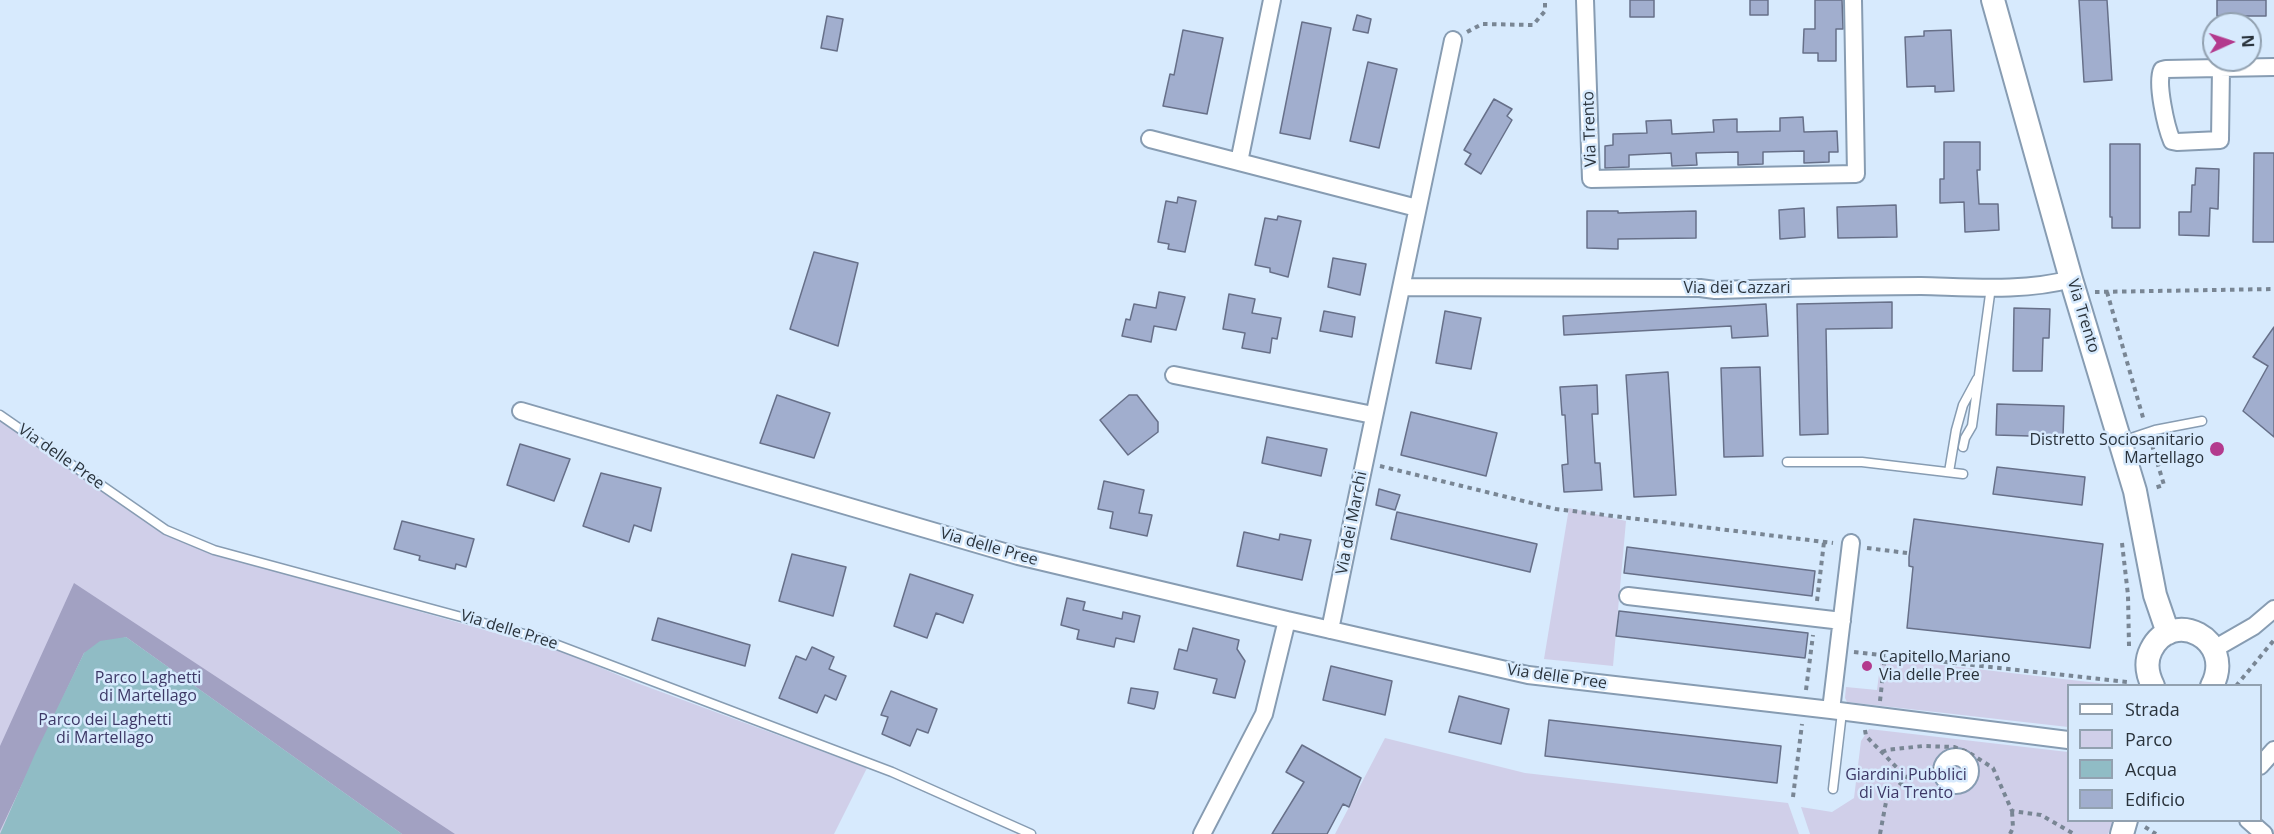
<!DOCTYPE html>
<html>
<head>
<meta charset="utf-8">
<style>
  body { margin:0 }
  #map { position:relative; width:2274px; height:834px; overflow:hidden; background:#d7eafd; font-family:"Open Sans",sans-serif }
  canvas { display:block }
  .legend { position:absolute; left:2067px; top:684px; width:195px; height:138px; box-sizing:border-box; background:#d7eafd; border:2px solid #92a1b0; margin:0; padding:8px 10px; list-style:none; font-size:18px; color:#2a333c }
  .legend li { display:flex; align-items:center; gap:12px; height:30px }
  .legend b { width:30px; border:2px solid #92a1b0 }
  .north { position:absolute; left:2202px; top:12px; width:60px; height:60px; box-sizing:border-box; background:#d7eafd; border:2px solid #92a1b0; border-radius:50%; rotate:87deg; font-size:16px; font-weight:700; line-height:24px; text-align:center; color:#2a333c }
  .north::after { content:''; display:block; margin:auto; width:21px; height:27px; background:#b33a8d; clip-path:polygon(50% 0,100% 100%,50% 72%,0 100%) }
</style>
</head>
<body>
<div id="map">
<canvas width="2274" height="834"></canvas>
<ul class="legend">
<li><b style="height:8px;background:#fff"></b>Strada</li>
<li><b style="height:16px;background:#d0cfe9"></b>Parco</li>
<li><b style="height:16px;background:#90bcc5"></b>Acqua</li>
<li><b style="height:16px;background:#a1aece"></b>Edificio</li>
</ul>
<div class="north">N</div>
</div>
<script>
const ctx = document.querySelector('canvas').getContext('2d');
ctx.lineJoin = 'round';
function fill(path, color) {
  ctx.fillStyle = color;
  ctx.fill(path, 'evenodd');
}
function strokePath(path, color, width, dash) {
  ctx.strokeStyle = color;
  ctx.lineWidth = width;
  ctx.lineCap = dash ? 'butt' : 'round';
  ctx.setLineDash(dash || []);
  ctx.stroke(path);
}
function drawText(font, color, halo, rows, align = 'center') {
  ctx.font = font + ' "Open Sans",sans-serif';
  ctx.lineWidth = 5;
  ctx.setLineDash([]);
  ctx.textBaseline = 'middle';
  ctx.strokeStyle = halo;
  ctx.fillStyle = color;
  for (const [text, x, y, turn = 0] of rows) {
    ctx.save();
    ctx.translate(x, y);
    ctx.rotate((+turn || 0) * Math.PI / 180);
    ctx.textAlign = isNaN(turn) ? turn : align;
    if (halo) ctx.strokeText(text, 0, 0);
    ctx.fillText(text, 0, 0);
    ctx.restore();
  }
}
const green = new Path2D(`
  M0,416L202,550L566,653L637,683L867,768L834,834H0Z
  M1569,508L1626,521L1613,666L1544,659Z
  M1881,658L2115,685L2068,686V727L1847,702L1845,698L1846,687L1877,690Z
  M1869,729L2068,752V820L2114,821L2108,834H1810L1801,807L1832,812L1854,798L1861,741Z
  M1385,738L1525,773L1788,803L1799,834H1335Z`);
const forest = new Path2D(`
  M74,583L455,834H402L126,637L84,653L0,831V746Z`);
const water = new Path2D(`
  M126,637L402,834H0L35,754L84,653L100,641Z`);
const building = new Path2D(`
  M1630,0H1654V17H1630Z
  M1750,0H1768V15H1750Z
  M1815,0H1842L1843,29H1836V61H1818V53H1803L1804,29H1815Z
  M2079,0H2107L2112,80L2084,82Z
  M2217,0H2266V16H2217Z
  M1357,15L1371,19L1368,33L1353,30Z
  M827,16L843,19L837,51L821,48Z
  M1302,22L1331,28L1310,139L1280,133Z
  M1183,30L1223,38L1207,114L1163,106L1170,74L1174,75Z
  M1951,30L1954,91L1935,92V86L1907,87L1905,37L1924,36V31Z
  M1368,62L1397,69L1379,148L1350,141Z
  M1494,99L1512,109L1507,116L1512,120L1481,174L1465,164L1471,154L1464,150Z
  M1803,117L1804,132L1837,131L1838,152H1829V162L1804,163V151L1763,152V164L1738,165V152L1696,153L1697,165L1672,166L1671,153L1629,155V167L1605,168V146L1613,145V134L1647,133L1646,121L1671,120L1672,134L1714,132L1713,120L1737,119V132L1780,131V118Z
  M1944,142H1980V170H1977L1979,204H1998L1999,230L1965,232L1964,202L1940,203V179H1944Z
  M2110,144H2140V228H2112V217H2110Z
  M2254,153H2274V242H2253Z
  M2196,168L2219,169L2218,209L2210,208L2209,236L2179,235V212H2191L2192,185H2195Z
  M1178,197L1196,201L1185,252L1168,249L1169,244L1158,242L1166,201L1177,203Z
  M1896,205L1897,237L1838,238L1837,207Z
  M1804,208L1805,237L1780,239L1779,210Z
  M1587,211H1618V213L1696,211V238L1618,239V249L1587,248Z
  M1278,216L1301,221L1288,277L1270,272V268L1255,265L1265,218L1277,220Z
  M814,252L858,263L838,346L790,329Z
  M1333,258L1366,264L1360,295L1328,287Z
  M1159,292L1185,297L1176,330L1154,326L1151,342L1122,336L1126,319L1130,320L1134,304L1156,308Z
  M1229,294L1255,299L1252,313L1281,318L1277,339L1272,338L1270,353L1242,348L1245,333L1223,329Z
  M1892,302V328L1826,329L1828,434L1800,435L1797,304Z
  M1766,304L1768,336L1732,338L1731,326L1564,335L1563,316Z
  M2014,308L2050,309L2049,338H2043L2042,371H2013Z
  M1324,311L1355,317L1352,337L1320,331Z
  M1445,311L1481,318L1471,369L1436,363Z
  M2274,327V437L2243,411L2268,366L2253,357Z
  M1760,367L1763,456L1724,457L1721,368Z
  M1668,372L1676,495L1634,497L1626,375Z
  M1597,385L1598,414H1592L1595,463H1600L1602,490L1564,492L1562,465L1568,464L1565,415H1562L1560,387Z
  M777,395L830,413L814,458L760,443Z
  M1129,395H1137L1158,422V432L1128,455L1100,420Z
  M1997,404L2064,406L2063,437L1996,435Z
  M1411,412L1497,433L1486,476L1401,455Z
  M1267,437L1327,449L1321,476L1262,463Z
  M520,444L570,459L554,501L507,485Z
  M1997,467L2085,477L2082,505L1993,494Z
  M601,473L661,488L651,531L634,525L629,542L583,526Z
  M1104,481L1144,490L1139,513L1152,515L1147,536L1110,528L1113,512L1098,509Z
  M1379,489L1400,495L1395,510L1376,505Z
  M1397,512L1537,544L1530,572L1391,539Z
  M1914,519L2103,544L2090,648L1907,628L1913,567L1909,566V557Z
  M402,521L474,539L466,567L456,564L455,569L419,560L420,556L394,549Z
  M1244,532L1279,540L1280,534L1311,540L1302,580L1237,566Z
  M1627,547L1815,571L1812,596L1624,573Z
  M792,554L846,567L833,616L779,601Z
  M910,574L973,595L963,623L936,613L927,638L894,626Z
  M1067,598L1085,602L1083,610L1122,619L1123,612L1140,616L1134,642L1116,638L1114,647L1077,639L1079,630L1061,625Z
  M1619,611L1808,633L1805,658L1616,636Z
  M658,618L750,645L745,666L652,640Z
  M1193,628L1239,640L1237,649L1245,661L1235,698L1213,693L1217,679L1174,669L1179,649L1187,651Z
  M812,647L834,657L829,669L846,676L836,700L825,695L817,713L779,698L796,656L806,660Z
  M1331,666L1392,681L1385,715L1323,700Z
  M1131,688L1158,692L1155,707L1154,709L1128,703Z
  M891,691L937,709L928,733L917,729L910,746L882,734L888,717L881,715Z
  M1459,696L1509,709L1501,744L1449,732Z
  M1549,720L1781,746L1777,783L1545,756Z
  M1302,745L1361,778L1349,807L1343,804L1327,834H1272L1304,782L1286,772Z`);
const path = new Path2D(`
  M1467,32L1482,24L1533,25L1545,11V0
  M2095,292L2274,289
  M2107,292L2144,421
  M2152,445L2164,485L2154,488
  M1380,466L1556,509L1833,543
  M2122,543L2128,595L2129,646
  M1867,548L1907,553
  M1817,601L1824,542
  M1854,652L2127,682
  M2236,686L2274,640
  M1806,690L1813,635
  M1880,701L1885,656
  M1865,730L1866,736L1906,777L1934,769L1957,772
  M1882,752L1887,750L1923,746L1954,747L1968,752L1993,768L2012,811L2041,815L2074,834
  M1793,797L1802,724
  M2145,827L2156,834
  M1880,834L1886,802L1906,777
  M2010,834L2013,828L2012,811`);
const lane = new Path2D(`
  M0,415L166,530L214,550L539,638L892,772L1031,834
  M2122,441L2155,430L2202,421
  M1963,447L1965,438L1972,426L1991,287
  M1787,462H1862L1963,474
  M1949,472L1956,430L1963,405L1977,379
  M1833,789L1842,712`);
const street = new Path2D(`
  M1585,0L1591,179L1856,174L1853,0
  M2221,68L2220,140L2177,142L2172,141C2166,127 2156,83 2162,70L2166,69L2274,67
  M1150,139L1417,208
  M1239,162L1272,0
  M1403,287L1700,288L1715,290C1784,288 1852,286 1921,286C1968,287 2025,292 2071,279
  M1174,375L1373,415
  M521,411L1018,556L1287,620L1528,675L1831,710L1851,543
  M1628,596L1842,621
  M1330,630C1370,433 1411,236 1453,40
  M2214,649L2254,626L2274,609
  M1831,710L2068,740
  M1942 771a14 14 0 1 1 28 0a14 14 0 1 1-28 0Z
  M2260,766L2274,750
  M2248,820L2264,834
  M1202,834L1264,714L1287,620`);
const secondary = new Path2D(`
  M1993,0L2071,279L2135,491L2155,595L2168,633
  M2153,686C2147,674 2145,662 2151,650C2172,607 2236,639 2212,686
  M2122,834L2126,820`);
const markers = [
  [2217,449,8,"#b33a8d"],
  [1867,666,6,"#b33a8d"]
];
const streetNames = [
  ["Via Trento",1590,129,-92],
  ["Via dei Cazzari",1737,288],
  ["Via Trento",2083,316,73],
  ["Via delle Pree",61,457,35],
  ["Via dei Marchi",1352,523,-79],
  ["Via delle Pree",989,547,16],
  ["Via delle Pree",509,630,17],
  ["Via delle Pree",1557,677,8]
];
const poiNames = [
  ["Distretto Sociosanitario",2204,440],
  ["Martellago",2204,458],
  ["Capitello Mariano",1879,657,"left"],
  ["Via delle Pree",1879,675,"left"]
];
const parkNames = [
  ["Parco Laghetti",148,678],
  ["di Martellago",148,696],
  ["Parco dei Laghetti",105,720],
  ["di Martellago",105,738],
  ["Giardini Pubblici",1906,775],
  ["di Via Trento",1906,793]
];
fill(green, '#d0cfe9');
fill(forest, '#a2a1c2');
fill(water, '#90bcc5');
fill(building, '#a1aece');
strokePath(building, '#677089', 1.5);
strokePath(lane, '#879cb2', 11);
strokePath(street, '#879cb2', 20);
strokePath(secondary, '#879cb2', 26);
strokePath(path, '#798694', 4, [4.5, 4.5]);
strokePath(lane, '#fff', 8);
strokePath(street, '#fff', 16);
strokePath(secondary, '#fff', 22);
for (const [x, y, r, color] of markers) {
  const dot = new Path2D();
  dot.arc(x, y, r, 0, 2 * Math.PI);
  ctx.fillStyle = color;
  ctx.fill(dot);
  strokePath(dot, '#d7eafd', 2);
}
drawText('16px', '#2a333c', '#d7eafd', streetNames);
drawText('16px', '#2a333c', '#d7eafd', poiNames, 'right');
drawText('16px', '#3d3866', '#d7eafd', parkNames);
</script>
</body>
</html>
